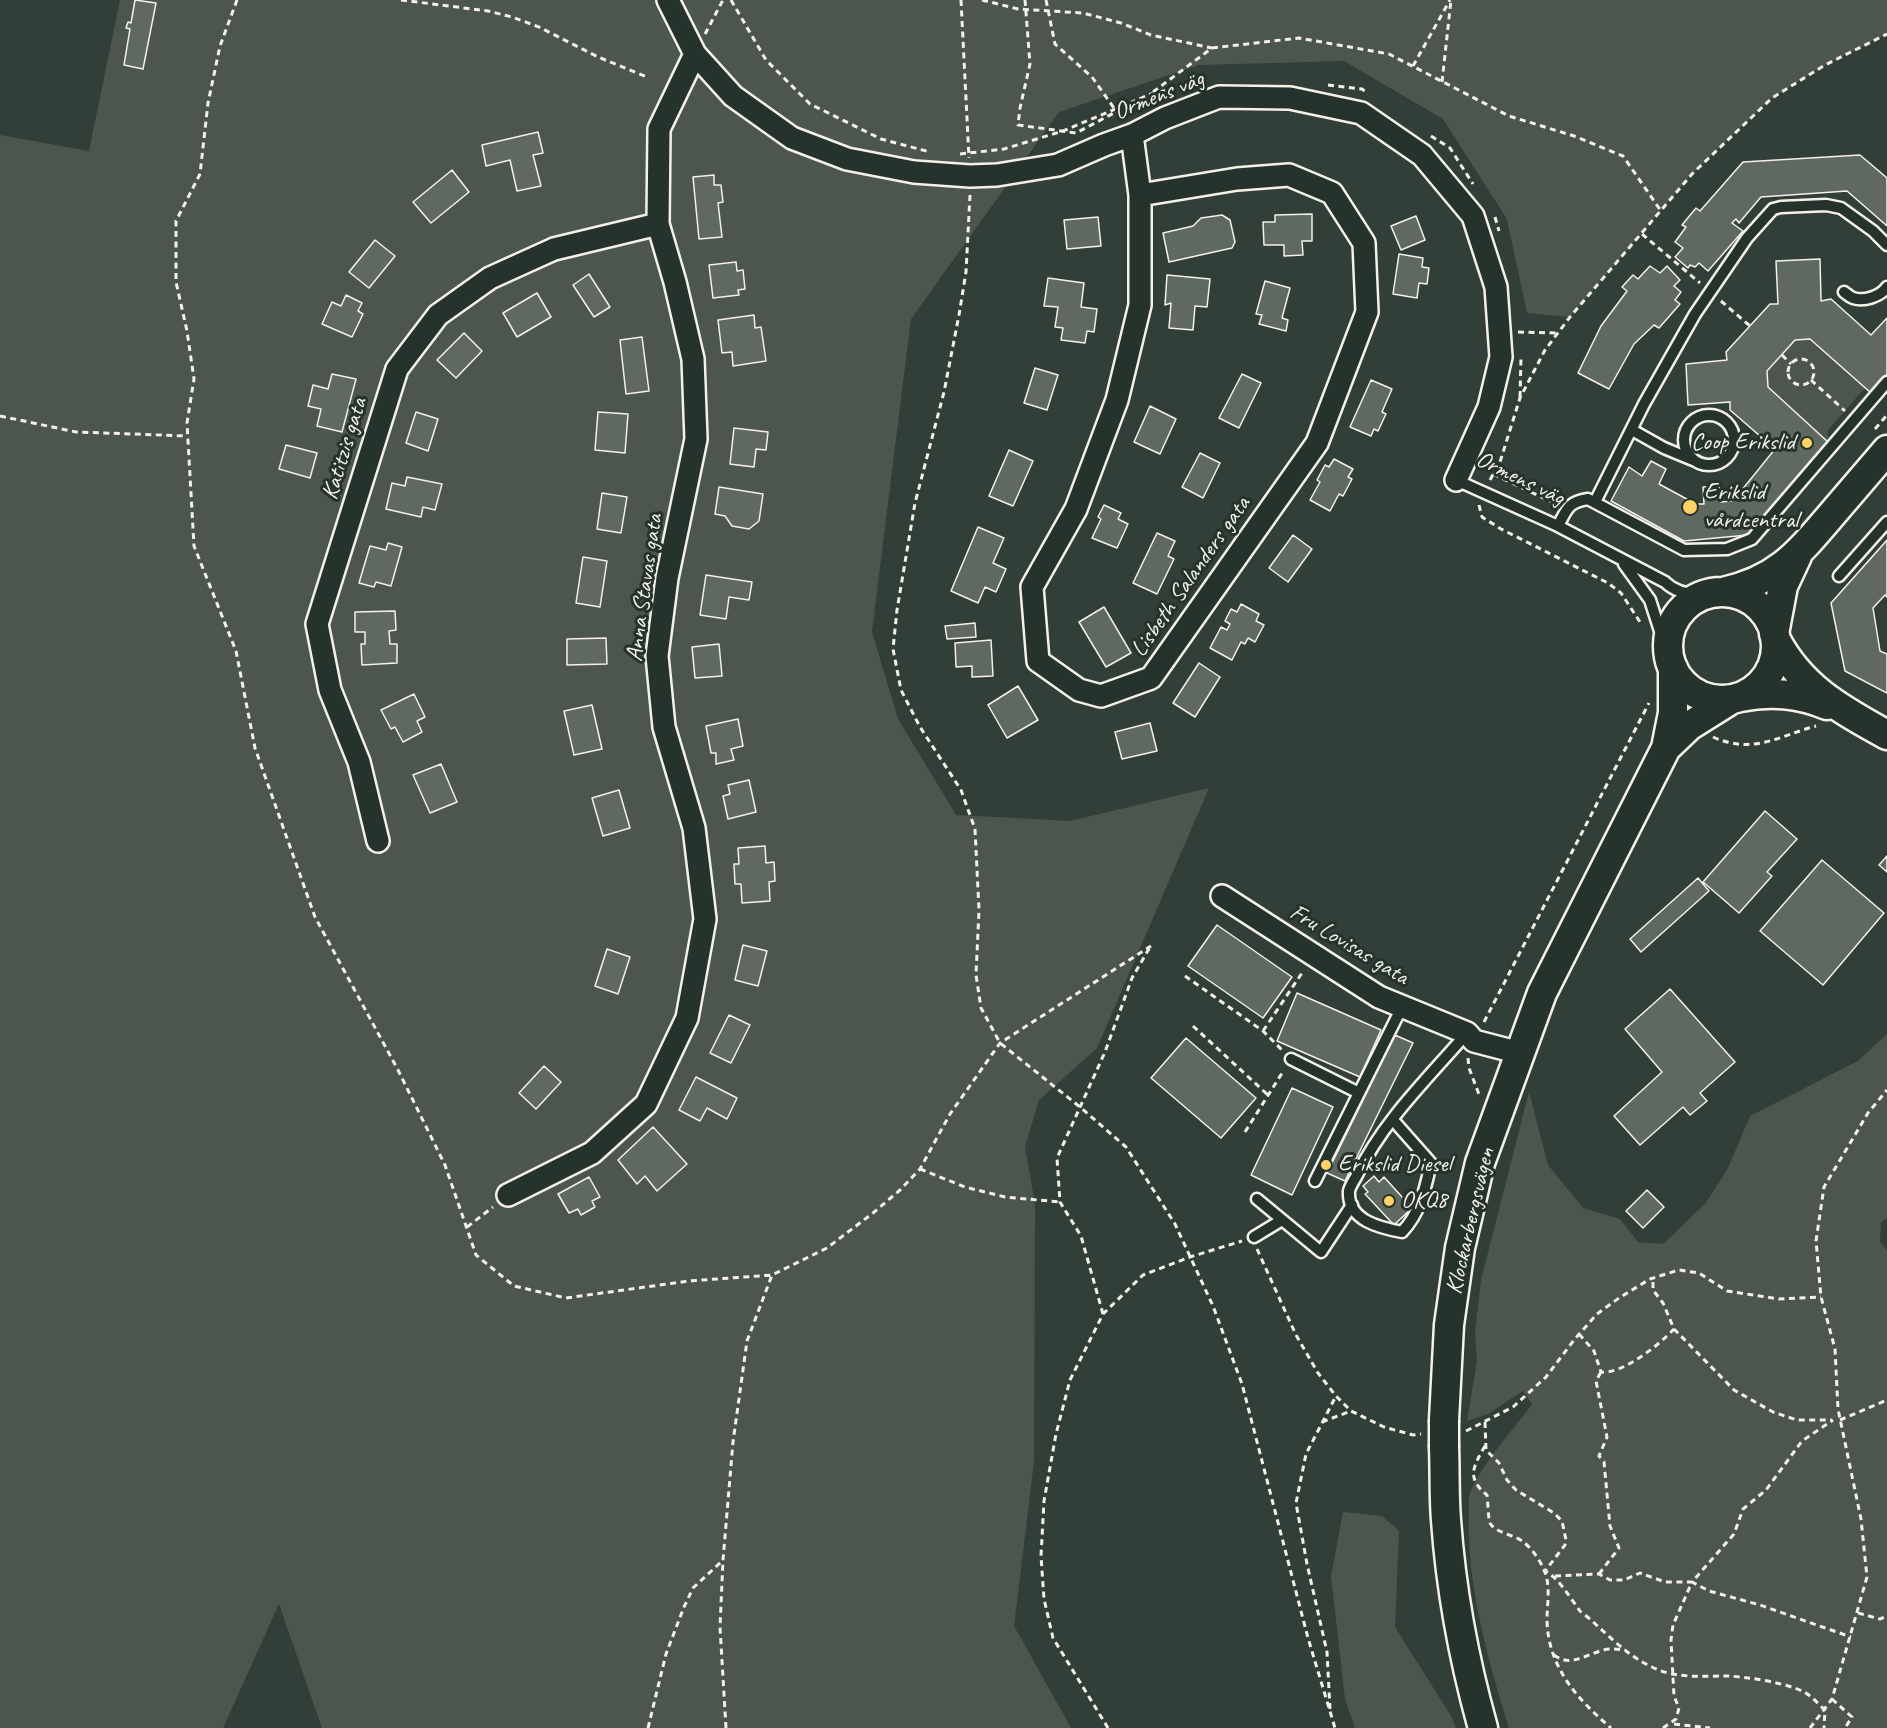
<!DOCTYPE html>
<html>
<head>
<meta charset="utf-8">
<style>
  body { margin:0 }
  canvas { display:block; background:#323e38 }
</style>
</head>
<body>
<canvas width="1887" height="1728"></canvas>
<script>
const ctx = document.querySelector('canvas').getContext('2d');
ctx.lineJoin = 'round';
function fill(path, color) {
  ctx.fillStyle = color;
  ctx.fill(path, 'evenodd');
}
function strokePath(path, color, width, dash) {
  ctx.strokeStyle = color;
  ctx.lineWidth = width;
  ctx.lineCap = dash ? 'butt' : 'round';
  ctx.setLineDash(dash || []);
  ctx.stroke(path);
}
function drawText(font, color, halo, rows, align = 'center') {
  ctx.font = font + ' Caveat,sans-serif';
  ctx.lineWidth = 6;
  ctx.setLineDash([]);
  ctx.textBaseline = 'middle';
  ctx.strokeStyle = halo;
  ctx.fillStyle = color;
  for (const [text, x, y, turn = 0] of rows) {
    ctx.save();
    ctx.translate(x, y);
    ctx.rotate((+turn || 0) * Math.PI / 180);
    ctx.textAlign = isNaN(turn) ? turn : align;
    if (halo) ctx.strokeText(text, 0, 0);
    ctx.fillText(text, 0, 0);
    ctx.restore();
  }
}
const green = new Path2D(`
  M120,0H1887V34L1825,65L1772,98L1692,174L1570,317L1527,313L1507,219L1443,119L1344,61L1199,65L1059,112L911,319L872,632L898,719L956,815L1070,821L1209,788L1097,1048L1039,1100L1025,1147L1035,1204L1034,1462L1014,1626L1071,1728H322L279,1604L223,1728H0V135L89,151Z
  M1810,339L1868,389H1864L1828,430V442L1768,387L1767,371L1795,340Z
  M1887,1034V1218L1881,1222L1880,1242L1887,1250V1728H1509C1488,1659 1466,1585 1469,1512C1469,1505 1468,1496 1471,1490C1486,1458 1512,1432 1532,1404L1523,1391L1488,1414L1467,1421L1477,1361L1475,1332L1481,1280L1529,1092L1548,1165L1583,1208L1620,1219L1638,1242L1663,1244L1706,1203L1728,1168L1750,1116L1858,1061Z
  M1343,1512L1382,1516L1399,1531L1395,1627L1451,1716L1456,1728H1355L1345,1699L1331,1576Z`);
const building = new Path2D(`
  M135,0L156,3L143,69L124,65L130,29L126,28L128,22L131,23Z
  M538,132L543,153L533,155L541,186L517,191L510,160L486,166L482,145Z
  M1860,155L1887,178V226L1847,191L1761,197L1739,223L1736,219L1732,223L1743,231L1708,271L1699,263L1695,267L1690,265L1688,268L1675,257L1683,248L1675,242L1686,227L1682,225L1696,208L1700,211L1743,162Z
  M452,170L469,192L431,223L413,202Z
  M714,175V185H721L723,202L718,203L722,237L699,239L693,177Z
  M1312,214V241H1302L1303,255L1284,256V245H1264L1263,222H1275V215Z
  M1222,215L1230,220L1235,242L1232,248L1169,262L1163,233L1193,226L1201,218Z
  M1416,216L1425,240L1401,250L1391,226Z
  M1098,217L1101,246L1067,249L1064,220Z
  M375,240L395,256L369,288L349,272Z
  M1399,254L1423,258L1422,267L1429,268L1427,284L1419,283L1417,298L1393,294Z
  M1820,259L1821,301L1831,299L1871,335L1887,318V374L1871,393L1810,339L1795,340L1767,371L1768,387L1828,442L1748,535L1684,541L1611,501L1629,467L1642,476L1651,461L1666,469L1659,484L1696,504H1704L1703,487L1719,486L1721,502L1733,501L1775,449L1730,410V402L1688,405L1686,364L1727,360L1726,352L1770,304H1778L1776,261Z
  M736,262L737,271L743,270L745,289L738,290L739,295L713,298L709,265Z
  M1650,266L1660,273L1667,266L1680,280L1674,286L1681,292L1675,300L1680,304L1659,328L1654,325L1634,344L1609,389L1578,373L1601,326L1627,291L1622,287L1633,275L1638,279Z
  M589,274L610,307L594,317L573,285Z
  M1167,275L1210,279L1207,307L1195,306L1193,330L1169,328L1171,303L1165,305Z
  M1048,278L1084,283L1081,307L1097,309L1094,332L1087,331L1085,343L1061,340L1063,328L1055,327L1058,307L1044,306Z
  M1265,281L1290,288L1282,318L1288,320L1286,331L1259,324L1262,315L1256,314Z
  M537,293L551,317L517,337L503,313Z
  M346,295L362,303L358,311L363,314L352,337L322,324L332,302L341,306Z
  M754,315L755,328L761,327L766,361L733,366L732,352L722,353L718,320Z
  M464,333L482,351L456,378L437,360Z
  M642,337L649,391L626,394L620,340Z
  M1035,368L1058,375L1047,410L1024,403Z
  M332,374L356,379L342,432L317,426L321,409L308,406L313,385L328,389Z
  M1242,374L1261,383L1239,428L1219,418Z
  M1371,380L1392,389L1382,412L1386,414L1378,431L1374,429L1371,436L1350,427Z
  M1150,406L1176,419L1160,454L1134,442Z
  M416,412L438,419L428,451L406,443Z
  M598,412L628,414L625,453L595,450Z
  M734,428L768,432L766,450L756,449L754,467L730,464Z
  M286,445L317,453L310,478L279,469Z
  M1009,450L1033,461L1013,506L989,496Z
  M1200,453L1220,463L1203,498L1182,487Z
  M1334,459L1353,469L1348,477L1352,479L1343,496L1339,494L1330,511L1310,500L1320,482L1317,480L1325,465L1329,467Z
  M407,477L442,484L435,510L423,507L421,517L386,509L392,483L405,486Z
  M719,487L763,494L759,521L749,529L732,526L725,516L715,514Z
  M602,493L627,497L621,533L597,529Z
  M1104,505L1121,513L1118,519L1128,524L1117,548L1092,538L1101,519L1098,517Z
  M978,527L1004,538L993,563L1006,569L996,592L985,587L978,603L951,591Z
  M1157,533L1175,541L1168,556L1174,559L1157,594L1133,583Z
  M1293,535L1312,549L1288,582L1269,568Z
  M1887,540V597L1885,595L1873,608L1880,651L1887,654V693L1845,671L1831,603Z
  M388,543L402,547L391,586L376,582L374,587L359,583L370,546L386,550Z
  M583,557L607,561L600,607L576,603Z
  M706,575L752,582L749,600L729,597L726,619L700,615Z
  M1241,604L1259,614L1256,621L1264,625L1255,642L1248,638L1245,644L1241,642L1232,660L1210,648L1221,627L1227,630L1230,624L1225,621L1231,609L1237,612Z
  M1104,607L1131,653L1106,667L1079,622Z
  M395,611L396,630L389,631L390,644H397V663L362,665L361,644H365V632H355V612Z
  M975,623L976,637L947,639L945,626Z
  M606,638L607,664L567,665V639Z
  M991,640L993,676L972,677V666L956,667L955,643Z
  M719,644L722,676L695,678L692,647Z
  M1199,663L1220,677L1195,717L1173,703Z
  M1018,686L1038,720L1007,738L988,705Z
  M414,694L425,717L417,721L422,732L403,742L395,727L391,729L381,710Z
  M592,705L602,749L574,755L564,711Z
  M738,719L743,746L731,749L734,760L716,764V753H711L706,726Z
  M1150,723L1157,751L1122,759L1115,732Z
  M441,764L457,802L430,813L413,775Z
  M749,780L756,812L728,819L723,796L730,794L728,785Z
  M619,790L630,828L603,836L592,798Z
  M1765,811L1797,839L1767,872L1772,876L1739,913L1703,882Z
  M765,846L766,863L774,862L775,881L769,882L770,901L742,903L741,884H735L734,864H739L738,848Z
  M1887,856V872L1879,865Z
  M1822,860L1884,913L1823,985L1760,931Z
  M1698,878L1709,891L1641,952L1630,939Z
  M1217,925L1292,977L1263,1018L1188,966Z
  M743,945L767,951L758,986L735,980Z
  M607,949L630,957L618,994L595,986Z
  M1670,989L1735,1062L1700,1093L1707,1101L1690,1115L1683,1107L1640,1145L1614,1116L1662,1072L1625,1029Z
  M1297,993L1381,1030L1360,1077L1277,1041Z
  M729,1015L750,1025L731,1063L710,1053Z
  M1395,1035L1413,1043L1345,1181L1327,1173Z
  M1186,1038L1256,1098L1221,1138L1151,1078Z
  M544,1066L561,1082L536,1109L519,1093Z
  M696,1077L737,1098L727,1119L707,1108L700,1121L679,1110Z
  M1292,1088L1333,1107L1292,1195L1251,1175Z
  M653,1127L687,1164L657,1191L645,1176L637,1184L618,1160Z
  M1374,1176L1379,1182L1384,1177L1412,1208L1394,1225L1365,1194L1368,1192L1363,1186Z
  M589,1177L600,1197L592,1201L595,1207L581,1215L578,1209L569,1213L558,1194Z
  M1647,1190L1664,1207L1643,1228L1626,1211Z`);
const path = new Path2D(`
  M237,0L220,46L208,103L200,174L176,221V282L187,331L194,379L187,423L194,546L236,651L255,748L315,917L398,1070L445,1165L476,1255L514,1286L566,1298L689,1281L772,1275
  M401,0L488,11L512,17L539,27L598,57L647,77
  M731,0L766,60L810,104L881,139L930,152
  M961,0L969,158
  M982,0L1018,9L1083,13L1121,23L1151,35L1212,48
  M1025,0L1030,64L1020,108L1018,125L1076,133L1131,104
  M1046,0L1055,44L1092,77L1121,118
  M705,34L723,0
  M1413,66L1450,0
  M1442,82L1451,0
  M1328,85L1362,89L1368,94
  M1153,92L1212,48L1299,38L1389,54L1509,116L1574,136L1623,156L1661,211
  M1431,136L1450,148L1473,184
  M960,154L1004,149L1063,131L1151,94L1197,83
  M970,195L966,272L959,315L944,392L915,503L897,610L893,649L901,690L920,727L961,790L975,829L979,910L976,975L981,1008L1000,1043L1080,1107L1126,1147L1175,1224L1213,1306L1242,1384L1308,1638L1335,1728
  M1495,217L1499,231
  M1642,234L1700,283
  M1721,301L1750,326
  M1518,332L1557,333
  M1782,355L1791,364
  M1788 372a13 13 0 1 1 26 0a13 13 0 1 1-26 0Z
  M1811,380L1845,411
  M1520,397L1521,358
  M0,416L76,432L187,436
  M1875,429L1887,415
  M1493,474L1554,503
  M1490,480L1500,462L1520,398L1545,350L1570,317L1692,174L1772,98L1825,65L1887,34
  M1479,505L1482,517L1501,529L1608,583L1621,593L1642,625
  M1713,737C1753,755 1779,736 1816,726
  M1185,976L1263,1031L1283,1051
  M1484,1022L1649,703
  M1193,1026L1268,1095
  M1263,1031L1304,970
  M1468,1058L1469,1068L1480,1097
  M1245,1132L1284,1070
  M920,1169L965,1187L1005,1197L1060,1202
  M467,1227L493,1207
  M1257,1249L1296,1335L1318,1373L1336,1396L1351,1411L1384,1427L1413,1435L1421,1434
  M1653,1282V1290L1663,1303L1674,1329L1734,1390L1773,1412L1797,1420H1832
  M1103,1314L1081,1236L1060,1202L1057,1158L1105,1052L1132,978L1150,947
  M1579,1334L1594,1351L1601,1372C1622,1375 1660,1344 1674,1329
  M1840,1420L1887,1400
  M1322,1422L1351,1411
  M1485,1422L1486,1450L1499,1463L1507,1480L1516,1490L1554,1513L1562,1521L1566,1540L1565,1545L1545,1571C1559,1578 1570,1598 1580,1611C1583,1614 1588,1617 1591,1620C1610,1637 1628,1656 1652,1667C1675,1679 1703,1676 1728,1676C1748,1677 1787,1683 1804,1692C1812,1696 1818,1704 1825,1710L1824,1728
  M1466,1431L1513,1407L1546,1377L1574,1340L1597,1314L1619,1298L1650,1279L1679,1270L1699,1273L1727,1291L1779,1299L1821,1297
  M1485,1446C1473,1467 1466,1478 1487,1495C1488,1502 1488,1517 1490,1523C1494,1532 1514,1535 1522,1541C1531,1547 1540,1560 1544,1570C1551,1585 1547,1604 1547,1620C1548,1667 1577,1699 1611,1728
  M1599,1574L1619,1548L1610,1526L1604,1462L1599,1456L1607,1437L1596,1381L1601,1372
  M1555,1576L1599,1574L1610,1580H1624L1640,1573L1665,1582H1692L1734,1534L1743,1509L1766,1490L1802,1441L1833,1420
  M1858,1613L1880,1619L1887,1616
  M1554,1655C1570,1667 1584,1656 1600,1651C1608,1648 1617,1649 1625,1650
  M1832,1699L1852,1717L1845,1728
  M1330,1709L1327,1652L1307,1564L1296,1503L1306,1454L1336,1396
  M1674,1724L1710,1728
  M648,1728L666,1654L684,1607L693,1588L721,1562
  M726,1728L720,1627L723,1560L733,1442L747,1341L772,1275L827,1248L873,1213L900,1190L920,1169L950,1114L1000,1043L1151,946
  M1108,1728L1053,1638L1044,1599L1041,1556L1044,1501L1056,1434L1070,1380L1103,1314L1143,1275L1190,1257L1242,1241
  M1663,1728L1676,1719L1679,1708L1674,1696L1671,1640L1673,1625L1692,1582L1709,1591L1760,1605L1851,1637
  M1810,1728L1832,1699L1867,1577L1861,1519L1838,1409L1835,1349L1821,1297L1816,1241L1824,1187L1868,1113L1887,1090`);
const lane = new Path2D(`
  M1844,292C1847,294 1850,297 1853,298C1864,302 1881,296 1887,287
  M1684 440a25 25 0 1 1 50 0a25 25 0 1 1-50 0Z
  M1632,430L1664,448L1693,460
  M1456,480L1558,526L1665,582C1676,593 1690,595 1705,594
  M1595,502L1644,404L1695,314L1747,238L1773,209L1781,207L1826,205L1841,208L1873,231L1887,245
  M1558,526C1567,509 1568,502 1588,499L1684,550L1727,549L1752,539L1887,382
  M1624,564L1650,600L1670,662
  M1839,576L1887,522
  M1291,1059L1359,1093
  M1393,1120L1431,1163C1425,1189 1421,1212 1402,1232C1381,1228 1347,1221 1349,1191C1350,1186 1355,1179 1357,1175C1383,1121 1429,1077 1467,1033
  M1315,1181L1402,1007
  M1257,1199L1321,1252L1352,1205
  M1254,1237L1282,1220`);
const street = new Path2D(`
  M668,0L695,54L733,96L792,138L847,159L914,172L970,176L997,175L1058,165L1104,145L1132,135L1165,118L1219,97L1290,98L1361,113L1422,155L1473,216L1496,287L1501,357L1489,407L1456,480
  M1132,135L1140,195V305L1117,400L1076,509L1032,587L1038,661L1079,690L1101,696L1151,678L1317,443L1367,312L1364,243L1332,193L1289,175L1237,179L1140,195
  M378,841L359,762L330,690L317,624L397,369L438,315L490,278L554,249L658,224
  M1222,896L1379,997L1467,1033L1474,1041L1520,1053
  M508,1195L592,1153L646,1104L687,1018L705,919L694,828L664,727L657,656L667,578L696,439L693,359L675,282L658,224L659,129L695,54`);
const secondary = new Path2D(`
  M1723,592C1778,580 1798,554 1833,513C1851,492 1869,471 1887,450
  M1668 646a54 54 0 1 1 108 0a54 54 0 1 1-108 0Z
  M1774,634L1783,586L1797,556
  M1775,638C1800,687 1840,709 1887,735
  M1740,697C1771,691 1798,693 1827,705
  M1666,748L1689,726L1732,699
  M1444,1420L1449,1325L1460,1248L1480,1163L1542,993L1666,748L1673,713V668
  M1444,1447C1445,1471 1444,1496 1446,1520C1451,1590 1464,1660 1483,1728`);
const secondaryBridge = new Path2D(`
  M1444,1420V1447`);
const markers = [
  [1807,443,6,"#ffd166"],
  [1690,507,8,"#ffd166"],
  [1326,1165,6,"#ffd166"],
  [1389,1201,6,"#ffd166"]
];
const streetNames = [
  ["Ormens väg",1159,96,-22],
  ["Katitzis gata",345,449,-73],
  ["Ormens väg",1520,479,26],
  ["Lisbeth Salanders gata",1191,577,-55],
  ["Anna Stavas gata",645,588,-82],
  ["Fru Lovisas gata",1349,945,31],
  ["Klockarbergsvägen",1471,1221,-77]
];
const poiNames = [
  ["Coop Erikslid",1795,443,"right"],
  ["Erikslid",1704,493],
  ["vårdcentral",1704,521],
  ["Erikslid Diesel",1338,1165],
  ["OKQ8",1401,1201]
];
fill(green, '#4c564f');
fill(building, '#5f6861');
strokePath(building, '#f4f1e8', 1.5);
strokePath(lane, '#f4f1e8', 15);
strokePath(street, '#f4f1e8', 26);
strokePath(secondary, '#f4f1e8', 33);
strokePath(path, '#f4f1e8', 3, [6, 4.5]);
strokePath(lane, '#26332d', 10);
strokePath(street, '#26332d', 21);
strokePath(secondary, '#26332d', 28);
strokePath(secondaryBridge, '#f4f1e8', 33, []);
strokePath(secondaryBridge, '#26332d', 28);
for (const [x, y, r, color] of markers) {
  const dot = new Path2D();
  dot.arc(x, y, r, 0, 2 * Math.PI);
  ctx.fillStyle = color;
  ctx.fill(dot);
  strokePath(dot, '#26332d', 2);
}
drawText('24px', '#f4f1e8', '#26332d', streetNames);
drawText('24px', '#f4f1e8', '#26332d', poiNames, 'left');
</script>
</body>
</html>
